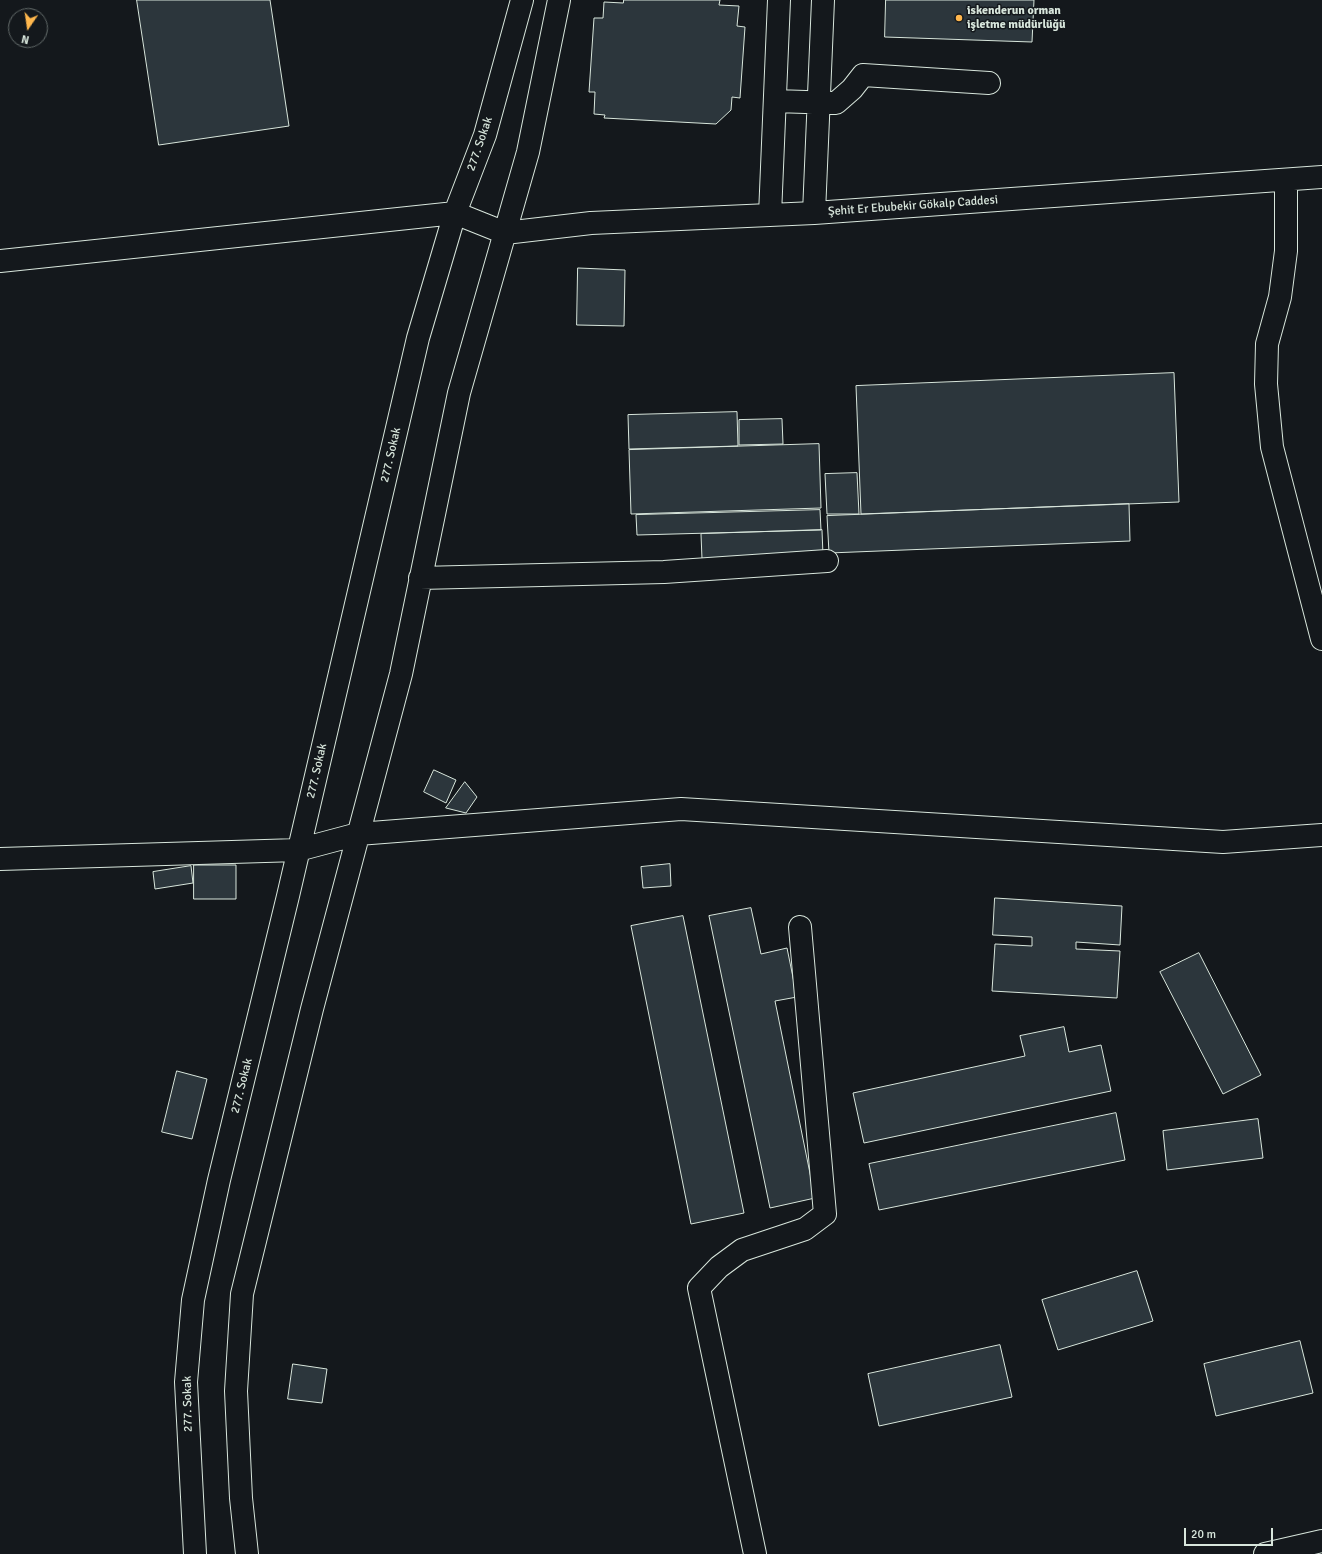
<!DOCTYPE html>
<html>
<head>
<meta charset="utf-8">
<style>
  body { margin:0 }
  #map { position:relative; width:1322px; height:1554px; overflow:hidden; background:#14181c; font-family:Signika,sans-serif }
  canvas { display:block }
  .north { position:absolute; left:8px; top:8px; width:40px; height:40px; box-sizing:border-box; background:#14181c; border:1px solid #626a69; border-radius:50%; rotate:193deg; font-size:11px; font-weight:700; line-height:16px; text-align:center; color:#d8e6dc }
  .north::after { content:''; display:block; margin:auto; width:14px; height:18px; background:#ffb74d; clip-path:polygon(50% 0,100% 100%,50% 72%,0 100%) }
  .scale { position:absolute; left:1184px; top:1528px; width:89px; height:18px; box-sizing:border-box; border:2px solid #d8e6dc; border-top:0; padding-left:5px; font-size:12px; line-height:14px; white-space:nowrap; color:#d8e6dc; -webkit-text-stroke:3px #14181c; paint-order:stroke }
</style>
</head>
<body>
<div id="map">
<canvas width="1322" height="1554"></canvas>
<div class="north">N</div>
<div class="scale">20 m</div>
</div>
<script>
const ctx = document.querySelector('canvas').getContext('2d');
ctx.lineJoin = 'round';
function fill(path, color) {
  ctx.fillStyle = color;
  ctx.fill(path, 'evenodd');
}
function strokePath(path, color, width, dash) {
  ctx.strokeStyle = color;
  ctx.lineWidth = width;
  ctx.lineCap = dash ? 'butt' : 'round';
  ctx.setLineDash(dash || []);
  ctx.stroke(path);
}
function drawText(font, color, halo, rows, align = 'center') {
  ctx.font = font + ' Signika,sans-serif';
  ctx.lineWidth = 3;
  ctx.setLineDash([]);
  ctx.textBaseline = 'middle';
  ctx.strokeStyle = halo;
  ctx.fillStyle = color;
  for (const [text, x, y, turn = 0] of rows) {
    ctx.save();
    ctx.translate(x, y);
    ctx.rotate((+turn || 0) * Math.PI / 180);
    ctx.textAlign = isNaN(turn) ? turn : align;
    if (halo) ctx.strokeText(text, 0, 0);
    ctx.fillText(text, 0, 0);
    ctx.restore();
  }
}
const building = new Path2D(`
  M137,0H270L289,126L159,145Z
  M624,0H720L719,5L739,6L737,26L745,27L740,98L732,97L731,110L716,124L604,118L605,115L594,114L595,92H589L594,18H603L604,2L623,3Z
  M886,0H1034L1032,42L885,37Z
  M578,268L625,270L624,326L577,325Z
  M1174,373L1179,502L861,514L856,386Z
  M737,412L738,446L629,449L628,415Z
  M782,419L783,444L739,445V420Z
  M819,444L821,508L631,514L629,450Z
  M857,473L859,514H827L825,474Z
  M1129,504L1130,541L829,553L827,516Z
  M820,510L821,530L637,535L636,515Z
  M822,530L823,555L702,559L701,534Z
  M434,770L456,780L446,803L424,792Z
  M465,782L477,797L466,813L446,808Z
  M670,864L671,886L643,888L641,867Z
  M194,865H236V899H194Z
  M191,866L193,883L155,889L153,872Z
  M995,898L1122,906L1120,945L1076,942V949L1120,951L1117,998L992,991L995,944L1032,946V937L993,935Z
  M751,908L761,954L787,948L797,997L775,1001L815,1198L770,1208L709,916Z
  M683,916L744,1213L691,1224L631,926Z
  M1199,953L1261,1075L1223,1094L1160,972Z
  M1064,1027L1069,1052L1101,1045L1111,1091L864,1143L853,1093L1025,1056L1020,1036Z
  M177,1071L207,1079L192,1139L162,1132Z
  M1116,1113L1125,1160L879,1210L869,1164Z
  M1258,1119L1263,1158L1167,1170L1163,1131Z
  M1137,1271L1153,1321L1058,1350L1042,1300Z
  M1300,1341L1313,1393L1216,1416L1204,1364Z
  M1000,1345L1012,1397L879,1426L868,1374Z
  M293,1364L327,1369L322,1403L288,1399Z`);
const minor = new Path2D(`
  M775,101L836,103L852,89L863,75L989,83
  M1286,180V251L1280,297L1267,344L1266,384L1272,447L1322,639
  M814,213L823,0
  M770,215L779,0
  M0,261L455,213L505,233L591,223L814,213L1322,177
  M420,578L664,572L827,561
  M0,859L298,850L358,834L681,809L1223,842L1322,835
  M195,1554L186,1382L193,1300L219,1180L288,896L418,338L455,213L485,135L522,0
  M247,1554L241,1498L236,1391L242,1294L312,1009L401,674L459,393L528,152L559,0
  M755,1554L699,1288L719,1267L742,1250L805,1229L825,1214L800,927`);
const highway = new Path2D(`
  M1265,1554L1322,1541`);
const markers = [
  [959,18,4,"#ffb74d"]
];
const poiNames = [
  ["iskenderun orman",967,11],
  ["işletme müdürlüğü",967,25]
];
const streetNames = [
  ["277. Sokak",480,144,-71],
  ["Şehit Er Ebubekir Gökalp Caddesi",913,206,-4],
  ["277. Sokak",391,455,-77],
  ["277. Sokak",317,771,-77],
  ["277. Sokak",242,1086,-76],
  ["277. Sokak",188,1404,-91]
];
fill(building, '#2c363c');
strokePath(building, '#d8e6dc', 1);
strokePath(minor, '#d8e6dc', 24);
strokePath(highway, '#d8e6dc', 24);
strokePath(minor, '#14181c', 22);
strokePath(highway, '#14181c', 22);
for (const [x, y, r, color] of markers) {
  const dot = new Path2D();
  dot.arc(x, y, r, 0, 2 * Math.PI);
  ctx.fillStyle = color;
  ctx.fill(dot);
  strokePath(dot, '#14181c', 1.5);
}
drawText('bold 12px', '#d8e6dc', '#14181c', poiNames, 'left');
drawText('12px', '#d8e6dc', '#14181c', streetNames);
</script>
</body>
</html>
